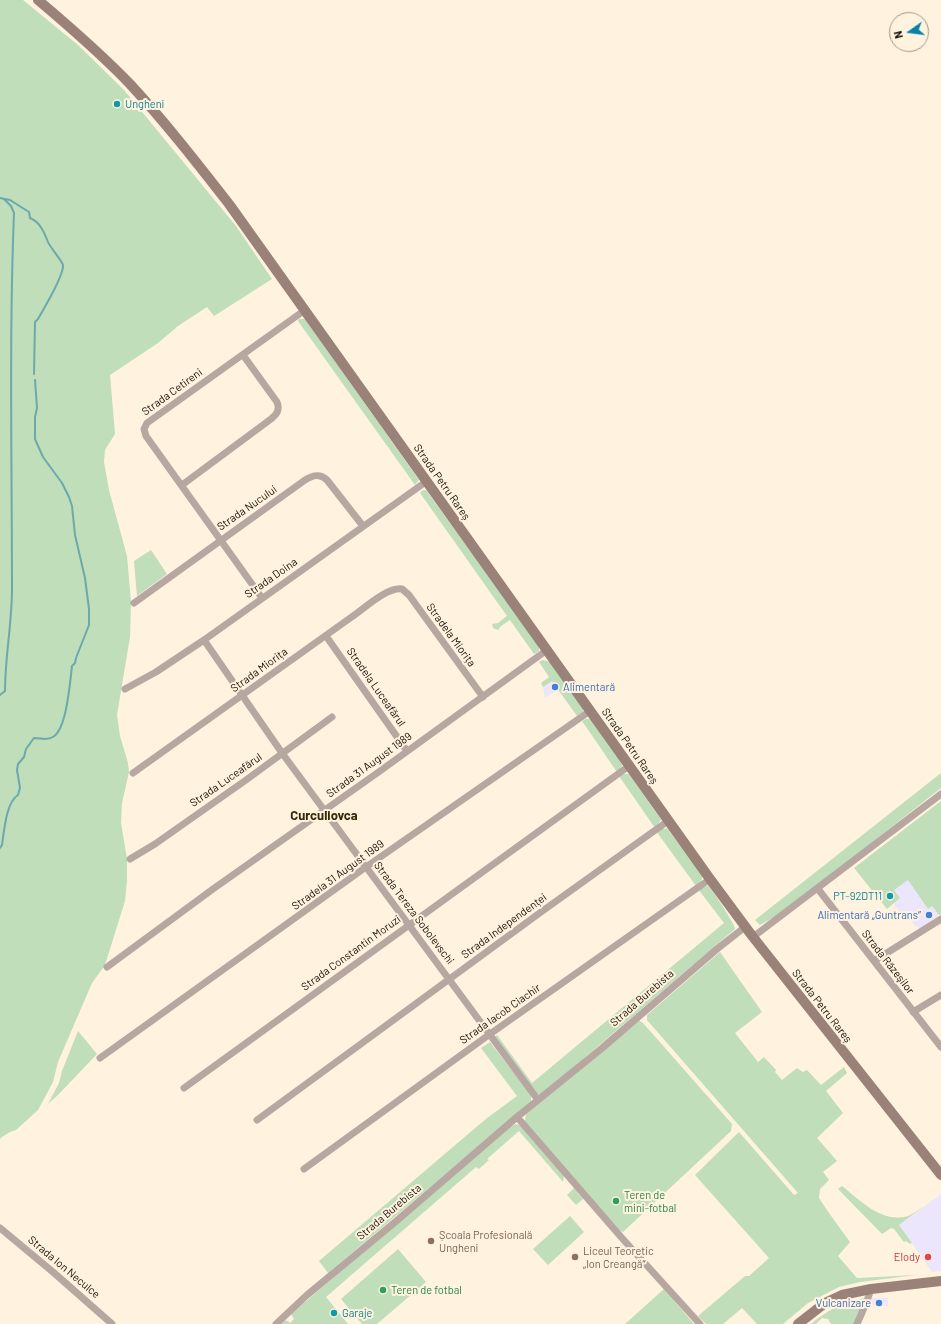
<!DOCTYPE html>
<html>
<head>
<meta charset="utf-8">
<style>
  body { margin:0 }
  #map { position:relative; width:941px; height:1324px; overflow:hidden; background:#fff2de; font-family:Barlow,sans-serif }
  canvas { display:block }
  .north { position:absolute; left:889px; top:12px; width:40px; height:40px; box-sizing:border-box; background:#fff2de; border:1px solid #a29787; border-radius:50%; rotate:256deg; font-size:11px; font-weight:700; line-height:16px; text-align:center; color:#170f05 }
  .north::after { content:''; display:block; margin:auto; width:14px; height:18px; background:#0880a7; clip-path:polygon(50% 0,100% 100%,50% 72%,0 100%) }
</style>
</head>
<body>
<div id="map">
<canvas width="941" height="1324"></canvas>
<div class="north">N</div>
</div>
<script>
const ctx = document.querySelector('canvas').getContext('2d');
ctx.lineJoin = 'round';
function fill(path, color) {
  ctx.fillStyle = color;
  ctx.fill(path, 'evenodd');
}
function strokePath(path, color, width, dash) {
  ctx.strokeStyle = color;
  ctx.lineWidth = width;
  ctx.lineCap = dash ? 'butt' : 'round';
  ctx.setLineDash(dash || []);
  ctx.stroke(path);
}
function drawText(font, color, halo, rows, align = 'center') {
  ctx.font = font + ' Barlow,sans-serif';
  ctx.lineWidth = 4;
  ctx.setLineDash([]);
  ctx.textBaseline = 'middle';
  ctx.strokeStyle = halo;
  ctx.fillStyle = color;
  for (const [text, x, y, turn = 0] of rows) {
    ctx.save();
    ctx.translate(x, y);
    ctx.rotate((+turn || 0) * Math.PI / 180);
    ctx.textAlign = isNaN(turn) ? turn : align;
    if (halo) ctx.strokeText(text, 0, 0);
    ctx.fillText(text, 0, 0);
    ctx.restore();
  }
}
const commercial = new Path2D(`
  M559,676L565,684L545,698L543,687Z
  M908,879L928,909L932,906L939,915L920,928L915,926L909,917L905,920L894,904L899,898L894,890Z
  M941,1194V1271L932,1272L899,1225Z
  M872,1298H888V1306L871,1305Z`);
const green = new Path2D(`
  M0,0H23L78,45L124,90L236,226L272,279L214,316L207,307L178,326L158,343L110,375L115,434L105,450L104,462L109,490L127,556L131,602L130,637L117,715L120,736L128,763L129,772L122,803L121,823L127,859V880L125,901L105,965L92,983L58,1062L53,1082L38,1110L16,1130L10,1132L2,1137L0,1139Z
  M299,319H305L419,480L415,485L298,321Z
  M423,490H426L539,646V651L534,654L510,620L501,626L498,630L493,628L492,624L498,623L507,616L420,493Z
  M151,550L167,574L137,596L134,561Z
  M542,660L547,661L550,662L583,709V712L577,716L552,681L543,687L541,683L549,677L539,662Z
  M586,719H590L622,764V766L617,772L582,721Z
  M624,773L625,774H629L660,818L661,820L655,828L619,776Z
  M941,773V788L785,911L760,925L755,920Z
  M941,801V914L939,915L932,906L928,909L908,880L894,890L900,898L887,909L854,868Z
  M662,827L664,829L667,828L702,876V879L696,886L656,831Z
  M707,886H709C714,893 735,924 735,929L541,1095L537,1094L495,1037L497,1035L532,1083L724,923L698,889Z
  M720,952L762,1012L735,1033L758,1062L764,1057L776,1070L775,1072L782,1080L797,1068L803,1072L807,1070L821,1085L844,1067L847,1073L826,1091L843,1113L817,1138L837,1161L823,1172L829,1180L820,1189L819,1198L829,1213L850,1242L838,1256L857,1278L916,1275L860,1282L839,1287L808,1303L783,1324H757L742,1308L723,1324H706L698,1316L745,1276H749L769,1258L695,1175L739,1132L794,1195L798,1193L647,1020V1015Z
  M638,1020L643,1023L732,1124L731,1131L623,1232L619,1230L525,1123V1119L526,1114Z
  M78,1031L97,1054L58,1095L48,1104L59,1083L62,1071Z
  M490,1042L531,1095V1102L328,1273L319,1261L487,1118L517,1096L481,1048Z
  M516,1124L522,1126L564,1176L563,1182L519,1131L487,1159L489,1160L479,1169L476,1167L326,1297L348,1324H280L284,1320L288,1321L290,1323L294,1319L291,1314L509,1127Z
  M842,1186C860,1200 882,1224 908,1216C913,1214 919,1209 924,1206L899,1225L912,1243L910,1244L906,1241L904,1242L894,1229L891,1228L882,1234L838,1189Z
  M574,1188L583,1199L576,1205L567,1195Z
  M570,1216L584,1232L548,1265L533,1249Z
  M398,1249L426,1282L377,1324H362L341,1299Z
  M664,1289L694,1324H625Z
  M865,1298L855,1324H831L828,1319L822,1318L816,1324H811C826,1311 845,1301 865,1298Z`);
const stream = new Path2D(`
  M0,198L10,200L29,212L30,218C40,222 44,232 48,242C50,247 62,261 63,265C64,276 44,308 38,319L35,322L34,374
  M0,695L5,691C5,657 12,623 12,589C12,464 9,339 14,213L11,206L4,199
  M0,848L2,845C4,832 6,802 18,795L20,788L17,770L18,764L24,757L26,749L34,738C41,738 47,741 53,737C67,729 70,681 72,666L75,663L76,658L89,625V609L85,578L75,535L72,506L69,497L62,483L43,457L35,439V417L37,408L35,380`);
const minor = new Path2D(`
  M182,485L271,419C277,414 280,410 277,402L243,355
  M262,598L146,436L144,429L147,423L305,310
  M134,603L305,480C313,475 320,473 327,480L363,526
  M326,636L407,751
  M204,640L282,753L538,1100
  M125,689L156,672L204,640L427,481
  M133,773L353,616C365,608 387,587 402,589L409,595L483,697
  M130,859L155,844L246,780L332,717
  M818,889L941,1047
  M753,937L941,794
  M874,961L941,919
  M107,967L213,889L380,771L547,650
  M913,1012L941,995
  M100,1058L366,867L590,711
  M184,1088L629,766
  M517,1117L621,1237L700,1324
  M257,1120L541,912L668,821
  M304,1169L490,1034L710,879
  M0,1228L53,1272L112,1324
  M276,1324L307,1295L394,1223L517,1117L601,1049L717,949L745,927
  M857,1324L867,1301L871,1289`);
const secondary = new Path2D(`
  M38,0C70,27 101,54 130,84C165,122 197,163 229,204L710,879L753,937L941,1175
  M798,1324L825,1303L842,1295L871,1289L941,1281`);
const markers = [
  [117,104,4,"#0f9aa8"],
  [555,687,4,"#3f7fe0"],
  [890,896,4,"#0f9aa8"],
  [929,915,4,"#3f7fe0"],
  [616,1201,4,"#2e9e5b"],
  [431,1241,4,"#8d6e63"],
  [575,1257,4,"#8d6e63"],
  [928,1257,4,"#e0444e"],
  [383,1290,4,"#2e9e5b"],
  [879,1303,4,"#3f7fe0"],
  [334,1313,4,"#0f9aa8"]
];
const cultureNames = [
  ["Ungheni",125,104],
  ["PT-92DT11",882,896,"right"],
  ["Garaje",342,1313]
];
const streetNames = [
  ["Strada Cetireni",172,392,-36],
  ["Strada Petru Rareș",442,482,55],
  ["Strada Nucului",247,508,-35],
  ["Strada Doina",271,578,-35],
  ["Stradela Miorița",451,635,54],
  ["Strada Miorița",259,670,-36],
  ["Stradela Luceafărul",376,687,55],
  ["Strada Petru Rareș",630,746,55],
  ["Strada 31 August 1989",369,765,-36],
  ["Strada Luceafărul",226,780,-35],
  ["Stradela 31 August 1989",338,875,-36],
  ["Strada Tereza Sobolevschi",414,913,53],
  ["Strada Independenței",504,926,-36],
  ["Strada Constantin Moruzi",351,953,-36],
  ["Strada Răzeşilor",888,962,52],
  ["Strada Burebista",642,998,-41],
  ["Strada Petru Rareș",822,1006,52],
  ["Strada Iacob Ciachir",500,1014,-35],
  ["Strada Burebista",389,1212,-40],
  ["Strada Ion Neculce",64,1267,40]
];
const shopNames = [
  ["Alimentară",563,687,"left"],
  ["Alimentară „Guntrans”",921,915],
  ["Vulcanizare",871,1303]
];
const leisureNames = [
  ["Teren de",624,1195],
  ["mini-fotbal",624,1208],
  ["Teren de fotbal",391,1290]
];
const educationNames = [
  ["Școala Profesională",439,1235],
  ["Ungheni",439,1248],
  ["Liceul Teoretic",583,1251],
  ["„Ion Creangă“",583,1264]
];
const healthNames = [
  ["Elody",920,1257]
];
const quarterNames = [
  ["Curculiovca",324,816]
];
fill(commercial, '#ece6fc');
fill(green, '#bfdeb9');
strokePath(stream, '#6ca9ad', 2);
strokePath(minor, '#b8a7a0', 7);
strokePath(secondary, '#9b8278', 10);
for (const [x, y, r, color] of markers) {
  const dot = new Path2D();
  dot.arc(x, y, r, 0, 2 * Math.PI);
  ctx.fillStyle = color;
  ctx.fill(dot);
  strokePath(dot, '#fff2de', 1.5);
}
drawText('11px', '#0d838f', '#fff2de', cultureNames, 'left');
drawText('11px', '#170f05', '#fff2de', streetNames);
drawText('11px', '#366cbe', '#fff2de', shopNames, 'right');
drawText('11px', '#27864d', '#fff2de', leisureNames, 'left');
drawText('11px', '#785e54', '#fff2de', educationNames, 'left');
drawText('11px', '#be3a42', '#fff2de', healthNames, 'right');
drawText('bold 13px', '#372709', '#fff2de', quarterNames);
</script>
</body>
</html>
